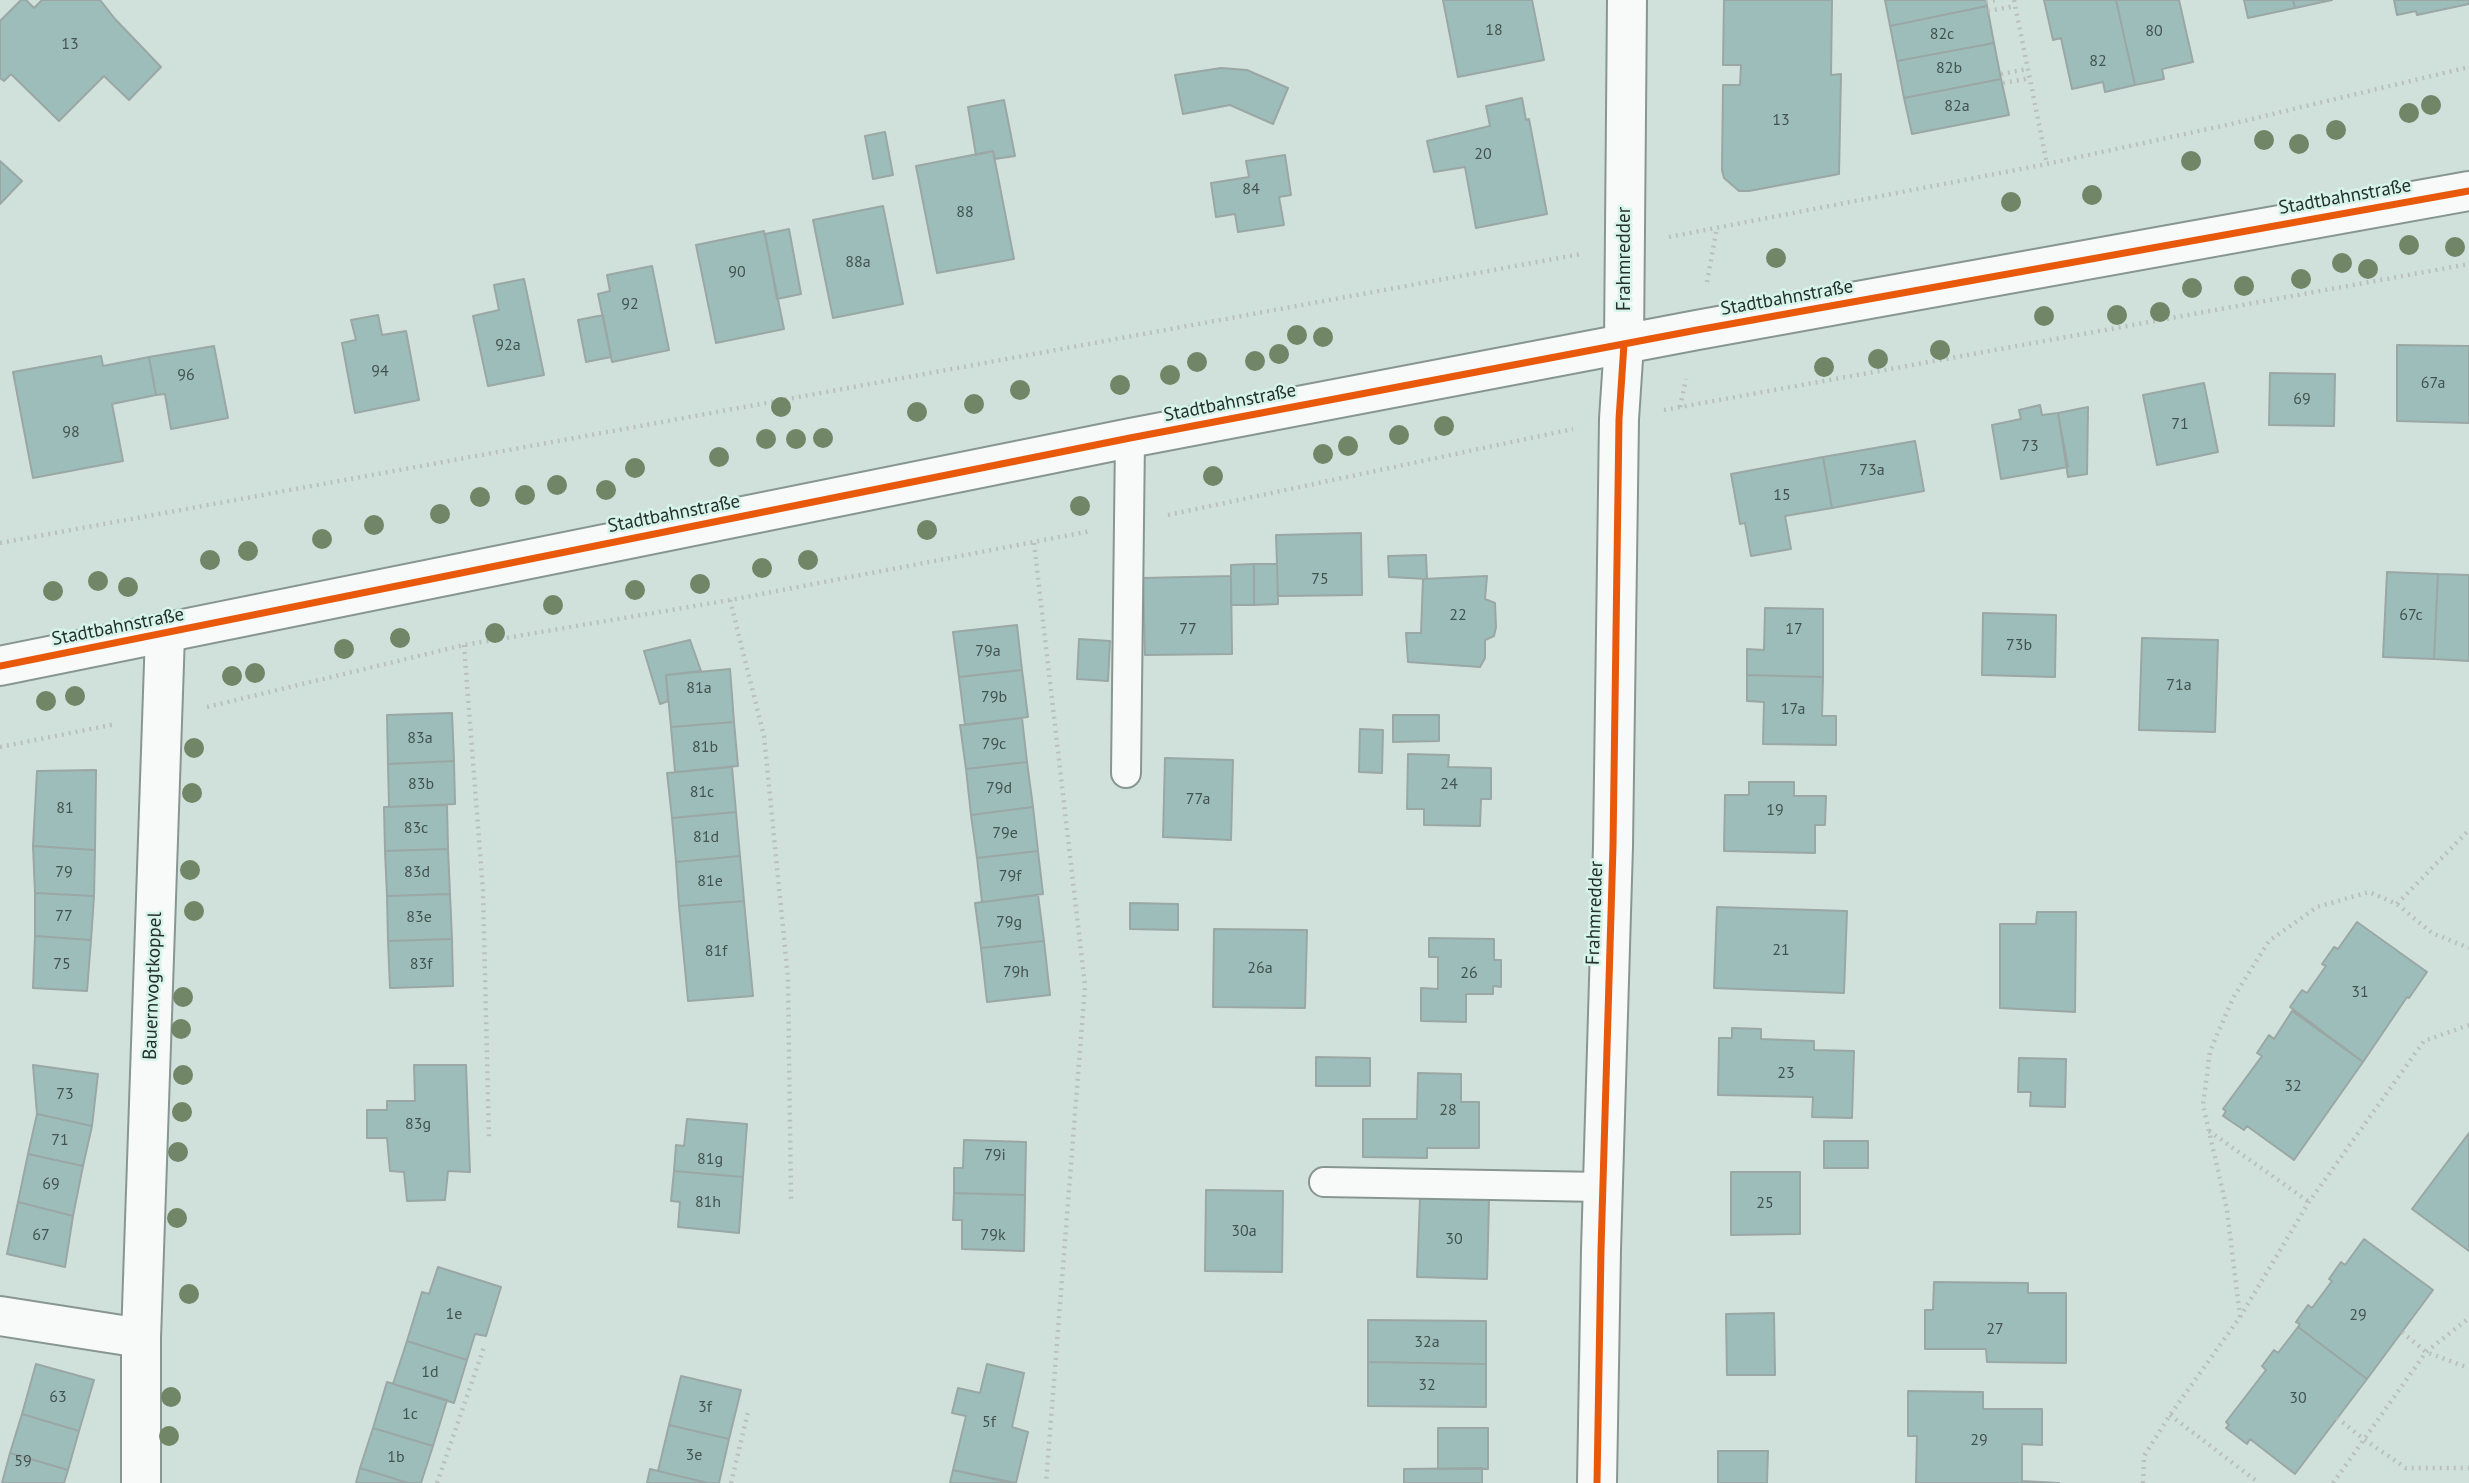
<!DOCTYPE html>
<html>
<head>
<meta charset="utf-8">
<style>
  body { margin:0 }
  canvas { display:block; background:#d0e1db }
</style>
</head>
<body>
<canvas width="2469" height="1483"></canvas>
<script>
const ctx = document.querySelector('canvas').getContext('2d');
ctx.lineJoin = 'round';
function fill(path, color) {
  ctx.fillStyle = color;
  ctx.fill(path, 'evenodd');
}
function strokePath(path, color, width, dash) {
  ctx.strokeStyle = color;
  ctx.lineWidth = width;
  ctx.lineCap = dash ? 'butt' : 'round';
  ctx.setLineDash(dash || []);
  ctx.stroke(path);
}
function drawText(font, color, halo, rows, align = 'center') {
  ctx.font = font + ' "PT Sans",sans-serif';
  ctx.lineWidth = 5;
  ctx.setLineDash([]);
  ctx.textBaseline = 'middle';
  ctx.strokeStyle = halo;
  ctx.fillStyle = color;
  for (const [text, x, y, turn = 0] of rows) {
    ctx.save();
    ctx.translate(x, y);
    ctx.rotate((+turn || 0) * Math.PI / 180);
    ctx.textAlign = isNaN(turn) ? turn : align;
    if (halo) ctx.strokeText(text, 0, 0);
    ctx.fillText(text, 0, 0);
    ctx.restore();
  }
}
const building = new Path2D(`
  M21,0H26L34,8L42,0H100L115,19L161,67L129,100L104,76L59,121L11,74L4,81L0,78V21Z
  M1443,0H1532L1544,60L1458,77Z
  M1724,0H1832L1831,75L1841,74L1839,174L1749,191H1739L1724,178L1722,170L1723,85H1740L1741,65H1723Z
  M1885,0H1986L1987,6L1890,26Z
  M2044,0H2116L2135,85L2105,92L2103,82L2072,89L2061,38L2053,40Z
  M2116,0H2179L2193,62L2162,69L2164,79L2135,85Z
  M2244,0H2293L2295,8L2248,18Z
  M2293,0H2332L2295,8Z
  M2394,0H2469V4L2417,15L2416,11L2397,15Z
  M1987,6L1994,43L1897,61L1890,26Z
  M1994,43L2001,79L1904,98L1897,61Z
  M1221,68L1247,70L1288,88L1273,124L1230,105L1183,114L1175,75Z
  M2001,79L2009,115L1912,134L1904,98Z
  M1522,98L1526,120L1529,119L1547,214L1476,228L1465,167L1434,172L1427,141L1490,126L1486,106Z
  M1004,100L1015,156L995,159L993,151L976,155L968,107Z
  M885,132L893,175L873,179L865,136Z
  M993,151L1014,259L937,273L916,166Z
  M1285,155L1291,195L1279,197L1284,225L1238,232L1235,214L1216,217L1211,183L1249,177L1246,161Z
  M0,161L22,181L0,204Z
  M883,206L903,304L833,318L813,220Z
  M789,229L801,294L777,299L765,234Z
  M764,231L784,329L716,343L696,245Z
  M652,266L669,350L612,362L598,294L610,291L607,275Z
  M524,279L544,375L488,386L473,316L499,310L494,285Z
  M378,315L382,335L406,331L419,400L355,413L342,343L356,340L351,320Z
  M603,315L611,357L586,362L578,320Z
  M2397,345L2469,346V423L2397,421Z
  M214,346L228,418L171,429L165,394L156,395L149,357Z
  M101,356L103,366L149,357L156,395L112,404L123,461L33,478L13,372Z
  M2270,373L2335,374L2334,426L2269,425Z
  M2204,383L2218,452L2157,465L2143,395Z
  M2040,405L2042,415L2058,413L2068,467L2001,479L1992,425L2021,419L2019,410Z
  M2088,407L2087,474L2068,477L2058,413Z
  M1915,441L1924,491L1832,508L1823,457Z
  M1823,457L1832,508L1785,516L1791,549L1751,556L1745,523L1740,524L1731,474Z
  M1361,533L1362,595L1278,596L1276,535Z
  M1426,555L1427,579L1389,577L1388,556Z
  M1254,564V605H1231V565Z
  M1254,564H1277L1278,604L1254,605Z
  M2387,572L2438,574L2434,659L2383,657Z
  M2438,574L2469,575V661L2434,659Z
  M1231,576L1232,654L1145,655L1143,578Z
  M1487,576L1485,599L1495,603L1496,627L1494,636L1485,640V658L1480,667L1408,662L1406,633H1421L1423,579Z
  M1765,608L1823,609V677L1747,675V649L1764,650Z
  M1983,613L2056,615L2055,677L1982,675Z
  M1017,625L1022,670L959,677L953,632Z
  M2142,638L2218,640L2215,732L2139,730Z
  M1079,639L1110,641L1108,681L1077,679Z
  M690,640L701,671L666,675L668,701L660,704L644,651Z
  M730,669L734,722L671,727L666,675Z
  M1022,670L1028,717L965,725L959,677Z
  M1747,675L1823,677L1822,716H1836V745L1763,744L1764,702L1747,701Z
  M452,713L454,761L388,764L387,715Z
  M1393,715H1439V741L1393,742Z
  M1022,718L1027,762L966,769L960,725Z
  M734,722L738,766L675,772L671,727Z
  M1360,729L1383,730L1382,773L1359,772Z
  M1408,754L1449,755L1448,767L1491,768V799H1481L1480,826L1424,825V809H1407Z
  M1165,758L1233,760L1231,840L1163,837Z
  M454,761L455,804L389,807L388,764Z
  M1027,762L1033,807L971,815L966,769Z
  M732,767L736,812L672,818L667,773Z
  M96,770L95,850L33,846L37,771Z
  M1749,782H1794V796H1826L1825,825H1815V853L1724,851L1725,795H1749Z
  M447,805L448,849L385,851L384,807Z
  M1033,807L1038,851L977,858L971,815Z
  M736,812L740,856L676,862L672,818Z
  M33,846L95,850L94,896L35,893Z
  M448,849L450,894L387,896L385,851Z
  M1038,851L1043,894L982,902L977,858Z
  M740,856L744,901L679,906L676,862Z
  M35,893L94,896L91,940L35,936Z
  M450,894L452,939L388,941L387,896Z
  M1038,895L1044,941L981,948L975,903Z
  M744,901L753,996L688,1001L679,906Z
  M1130,903L1178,904V930L1130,929Z
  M1717,907L1847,911L1844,993L1714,988Z
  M2037,912H2076L2075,1012L2000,1008V924H2036Z
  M2357,922L2427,972L2409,998L2407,997L2363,1062L2290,1007L2302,990L2307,993L2326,966L2322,964L2334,947L2338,949Z
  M1214,929L1307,930L1305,1008L1213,1007Z
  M35,936L91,940L87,991L33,988Z
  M1429,938L1494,939V960H1501V987L1493,986V994H1466V1022L1421,1021V988L1438,989V957H1429Z
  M452,939L453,986L390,988L388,941Z
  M1044,941L1050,995L987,1002L981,948Z
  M2292,1011L2363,1062L2294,1160L2247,1126L2244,1130L2223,1116L2226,1111L2223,1109L2262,1056L2257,1053L2269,1035L2274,1039Z
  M1732,1028L1761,1029V1039L1814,1041V1050L1854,1051L1852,1118L1812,1117L1813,1097L1718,1095L1719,1038H1732Z
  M1316,1057L1370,1058V1086H1316Z
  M2019,1058L2066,1059L2065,1107L2030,1106L2031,1092H2018Z
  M33,1065L98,1074L92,1126L37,1114Z
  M414,1065H466L470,1172L448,1171L445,1200L407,1201L404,1172L390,1171L387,1138H367V1110H387V1101H415Z
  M1418,1073L1461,1074V1102H1479V1148H1427V1158L1363,1157V1119H1417Z
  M37,1114L92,1126L83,1166L28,1154Z
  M687,1119L747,1124L743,1177L674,1171L676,1145L684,1146Z
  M2469,1133V1251L2412,1209Z
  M964,1140L1026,1142L1025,1195L954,1193V1168H963Z
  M1824,1141H1868V1168H1824Z
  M28,1154L83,1166L73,1216L18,1202Z
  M674,1171L743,1177L739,1233L678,1227L680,1202L671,1201Z
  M1731,1172H1800V1234L1731,1235Z
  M1206,1190L1283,1191L1282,1272L1205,1271Z
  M954,1193L1025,1195L1024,1251L962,1249V1220H953Z
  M1420,1198L1489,1200L1487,1279L1417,1277Z
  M18,1202L73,1216L65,1267L7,1254Z
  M2364,1239L2433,1290L2367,1379L2298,1327L2300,1324L2296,1322L2308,1305L2312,1308L2332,1281L2329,1279L2341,1262L2345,1265Z
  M438,1267L501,1287L486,1336L475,1334L467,1360L407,1341L422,1292L429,1294Z
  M1934,1282L2028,1283V1293H2066V1363L1987,1362L1986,1349H1925V1310H1933Z
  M1774,1313L1775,1375H1727L1726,1314Z
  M1368,1320L1486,1321V1364L1368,1362Z
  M2298,1327L2367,1379L2295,1474L2250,1439L2247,1444L2226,1428L2229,1425L2226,1422L2266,1370L2262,1366L2274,1350L2278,1353Z
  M407,1341L467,1360L454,1403L393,1384Z
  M1368,1362L1486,1364V1407L1368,1406Z
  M36,1364L94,1380L79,1431L22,1414Z
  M987,1364L1024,1373L1012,1427L1028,1432L1016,1483L953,1470L966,1416L952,1413L958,1388L980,1393Z
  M681,1376L741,1390L729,1439L669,1425Z
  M387,1382L447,1400L433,1446L373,1428Z
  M1908,1391L1983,1392V1409H2042V1445L2022,1444V1481L2059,1483H1916L1917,1436H1908Z
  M22,1414L79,1431L68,1470L10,1453Z
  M669,1425L729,1439L719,1483H708L658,1471Z
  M373,1428L433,1446L421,1483H408L360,1468Z
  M1438,1428H1488V1469H1438Z
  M1718,1451H1768L1767,1483H1718Z
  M10,1453L68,1470L64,1483H2Z
  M360,1468L408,1483H356Z
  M1482,1468V1483H1404V1469Z
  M650,1469L658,1471L708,1483H647Z
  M953,1470L1011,1483H950Z`);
const path = new Path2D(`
  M2014,0L2047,164
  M1986,2L1995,0
  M1988,11L2015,6
  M2001,74L2028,69
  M2003,83L2030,78
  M1669,237L2047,164L2231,124L2469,67
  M1707,282L1717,227
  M1680,407L1686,379
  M1664,410L2469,264
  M1168,515L1573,429
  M0,543L1581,254
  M1034,543L1085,986L1046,1483
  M730,600L764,736L788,978L791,1199
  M464,645L483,891L489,1139
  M207,707L464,645L730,600L1091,531
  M0,747L116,724
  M2397,904L2469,830
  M2209,1131L2309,1202
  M2240,1317L2227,1210L2203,1105L2210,1051L2233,998L2269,941L2317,907L2369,892L2397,904L2432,933L2469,948
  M2402,1332L2426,1352L2469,1368
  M2170,1415L2259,1483
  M2337,1418L2365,1440L2406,1468H2469
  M437,1483L484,1347
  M731,1483L748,1412
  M2143,1483L2144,1456L2170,1415L2240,1317L2309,1202L2424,1041L2469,1025
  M2333,1483L2426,1352L2469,1318`);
const service = new Path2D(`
  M1126,773L1130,438
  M1324,1182L1602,1187`);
const minor = new Path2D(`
  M0,1316L141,1338
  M141,1483V1338L165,634`);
const tertiary = new Path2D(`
  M0,666L1130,438L1697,330L2469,191
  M1597,1483L1601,1250L1613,846L1619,419L1624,344L1627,0`);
const cycleway = new Path2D(`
  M0,666L1130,438L1697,330L2469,191
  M1597,1483L1601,1250L1613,846L1619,419L1624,344`);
const trees = [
  [2431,105],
  [2409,113],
  [2336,130],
  [2264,140],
  [2299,144],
  [2191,161],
  [2092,195],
  [2011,202],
  [2409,245],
  [2455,247],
  [1776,258],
  [2342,263],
  [2368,269],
  [2301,279],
  [2244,286],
  [2192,288],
  [2160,312],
  [2117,315],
  [2044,316],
  [1297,335],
  [1323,337],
  [1940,350],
  [1279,354],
  [1878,359],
  [1255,361],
  [1197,362],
  [1824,367],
  [1170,375],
  [1120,385],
  [1020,390],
  [974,404],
  [781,407],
  [917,412],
  [1444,426],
  [1399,435],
  [823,438],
  [766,439],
  [796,439],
  [1348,446],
  [1323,454],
  [719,457],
  [635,468],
  [1213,476],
  [557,485],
  [606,490],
  [525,495],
  [480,497],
  [1080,506],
  [440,514],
  [374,525],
  [927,530],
  [322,539],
  [248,551],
  [210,560],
  [808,560],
  [762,568],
  [98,581],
  [700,584],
  [128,587],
  [635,590],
  [53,591],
  [553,605],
  [495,633],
  [400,638],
  [344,649],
  [255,673],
  [232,676],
  [75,696],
  [46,701],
  [194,748],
  [192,793],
  [190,870],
  [194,911],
  [183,997],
  [181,1029],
  [183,1075],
  [182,1112],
  [178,1152],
  [177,1218],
  [189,1294],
  [171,1397],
  [169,1436]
];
const numberNames = [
  ["18",1494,30],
  ["80",2154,31],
  ["82c",1942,34],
  ["13",70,44],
  ["82",2098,61],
  ["82b",1949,68],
  ["82a",1957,106],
  ["13",1781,120],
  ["20",1483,154],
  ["84",1251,189],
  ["88",965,212],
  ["88a",858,262],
  ["90",737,272],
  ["92",630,304],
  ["92a",508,345],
  ["94",380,371],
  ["96",186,375],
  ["67a",2433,383],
  ["69",2302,399],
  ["71",2180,424],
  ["98",71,432],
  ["73",2030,446],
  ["73a",1872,470],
  ["15",1782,495],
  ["75",1320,579],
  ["22",1458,615],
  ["67c",2411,615],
  ["77",1188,629],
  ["17",1794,629],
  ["73b",2019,645],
  ["79a",988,651],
  ["71a",2179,685],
  ["81a",699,688],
  ["79b",994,697],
  ["17a",1793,709],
  ["83a",420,738],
  ["79c",994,744],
  ["81b",705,747],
  ["83b",421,784],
  ["24",1449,784],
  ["79d",999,788],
  ["81c",702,792],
  ["77a",1198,799],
  ["81",65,808],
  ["19",1775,810],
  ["83c",416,828],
  ["79e",1005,833],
  ["81d",706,837],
  ["79",64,872],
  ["83d",417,872],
  ["79f",1010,876],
  ["81e",710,881],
  ["77",64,916],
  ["83e",419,917],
  ["79g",1009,922],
  ["21",1781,950],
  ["81f",716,951],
  ["75",62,964],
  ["83f",421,964],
  ["26a",1260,968],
  ["79h",1016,972],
  ["26",1469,973],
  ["31",2360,992],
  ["23",1786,1073],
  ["32",2293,1086],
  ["73",65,1094],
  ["28",1448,1110],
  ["83g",418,1124],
  ["71",60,1140],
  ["79i",995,1155],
  ["81g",710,1159],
  ["69",51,1184],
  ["81h",708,1202],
  ["25",1765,1203],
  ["30a",1244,1231],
  ["67",41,1235],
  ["79k",993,1235],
  ["30",1454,1239],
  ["1e",454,1314],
  ["29",2358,1315],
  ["27",1995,1329],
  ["32a",1427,1342],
  ["1d",430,1372],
  ["32",1427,1385],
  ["63",58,1397],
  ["30",2298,1398],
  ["3f",705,1407],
  ["1c",410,1414],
  ["5f",989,1422],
  ["29",1979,1440],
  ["3e",694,1455],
  ["1b",396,1457],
  ["59",23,1461]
];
const streetNames = [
  ["Stadtbahnstraße",2345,197,-10],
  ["Frahmredder",1625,259,-90],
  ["Stadtbahnstraße",1787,298,-10],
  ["Stadtbahnstraße",1230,403,-11],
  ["Stadtbahnstraße",674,514,-11],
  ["Stadtbahnstraße",118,627,-11],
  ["Frahmredder",1595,913,-88],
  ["Bauernvogtkoppel",153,986,-88]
];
fill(building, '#9dbdba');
strokePath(building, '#9aa7a4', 2);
strokePath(service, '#889691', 32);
strokePath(minor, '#889691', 42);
strokePath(tertiary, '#889691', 42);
strokePath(path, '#bac0bd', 4.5, [2, 5]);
strokePath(service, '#f8fafa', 28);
strokePath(minor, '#f8fafa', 38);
strokePath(tertiary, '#f8fafa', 38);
strokePath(cycleway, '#e8590c', 7);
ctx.fillStyle = '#708667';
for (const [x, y] of trees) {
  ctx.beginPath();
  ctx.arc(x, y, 10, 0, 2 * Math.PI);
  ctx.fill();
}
drawText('16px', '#435350', null, numberNames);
drawText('19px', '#25302c', '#d7f4ea', streetNames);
</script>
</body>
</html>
